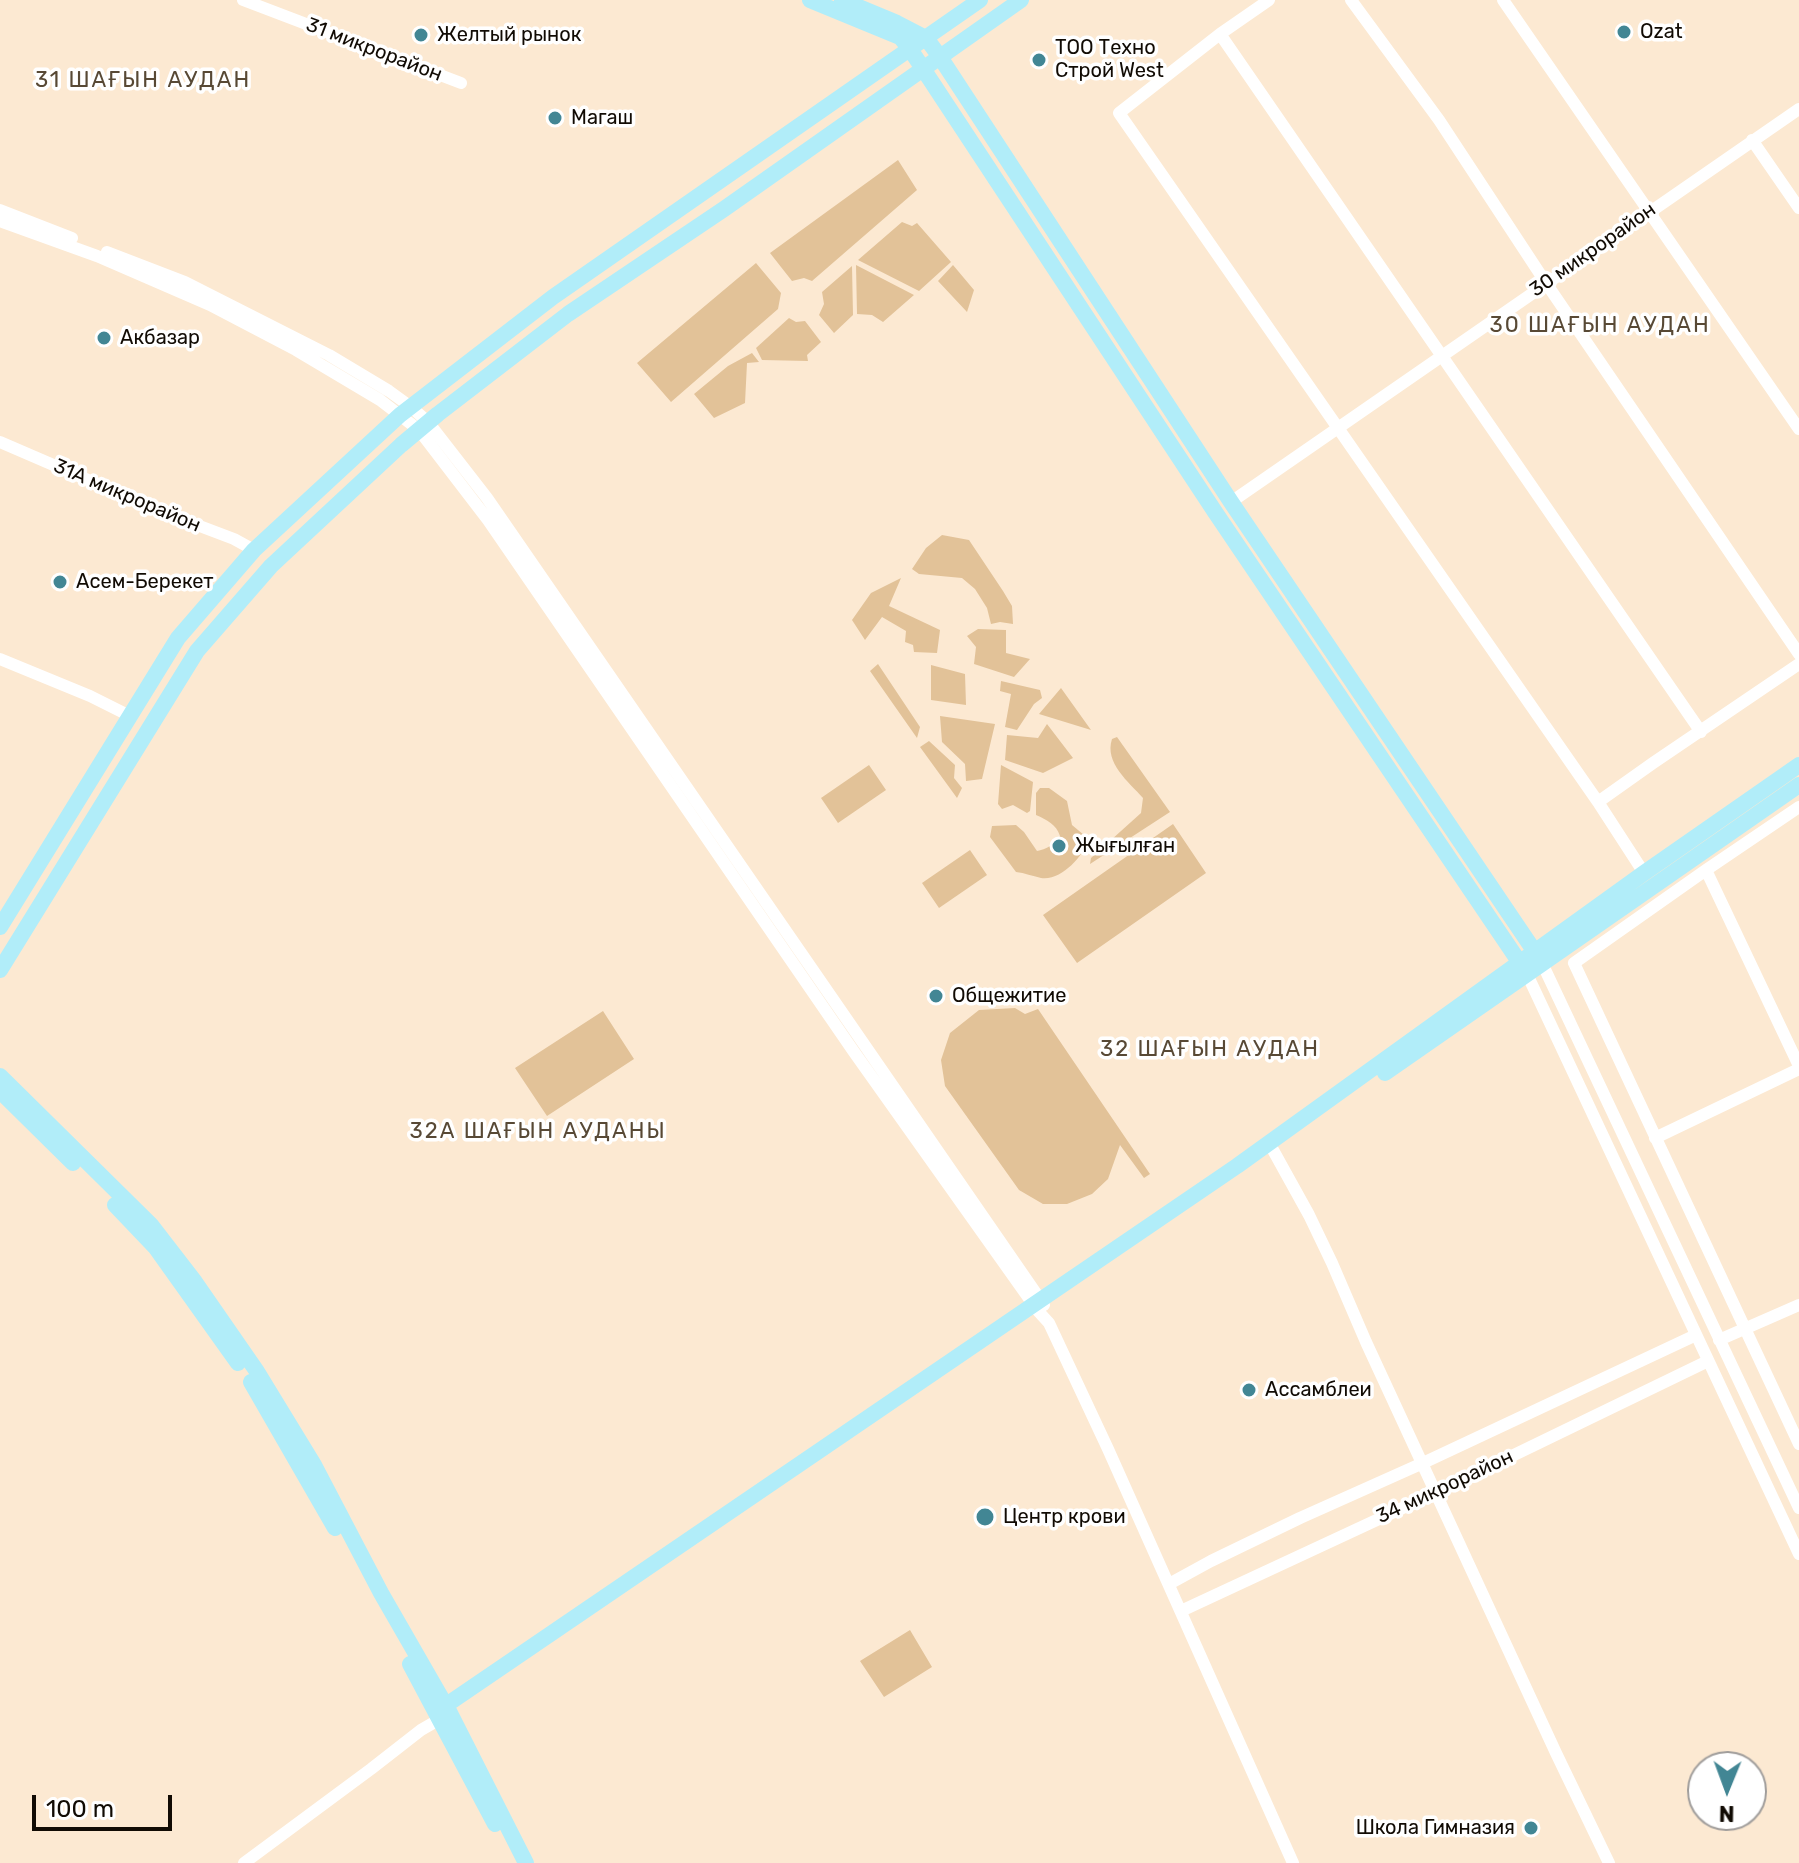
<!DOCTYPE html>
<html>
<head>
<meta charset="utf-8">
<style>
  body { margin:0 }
  #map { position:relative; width:1799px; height:1863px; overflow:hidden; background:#fce9d2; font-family:Rubik,sans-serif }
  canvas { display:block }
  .north { position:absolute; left:1687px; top:1751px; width:80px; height:80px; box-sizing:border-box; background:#fff; border:2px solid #a09d9b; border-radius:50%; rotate:181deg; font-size:22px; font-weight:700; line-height:32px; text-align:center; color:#110b04 }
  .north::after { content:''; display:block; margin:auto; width:28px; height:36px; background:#428694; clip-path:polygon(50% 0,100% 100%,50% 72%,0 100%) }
  .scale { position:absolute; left:32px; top:1795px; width:140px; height:36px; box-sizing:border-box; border:4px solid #110b04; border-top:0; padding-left:10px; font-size:24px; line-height:28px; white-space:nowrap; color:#110b04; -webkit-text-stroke:6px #fff; paint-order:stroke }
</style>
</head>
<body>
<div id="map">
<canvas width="1799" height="1863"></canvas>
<div class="north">N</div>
<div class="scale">100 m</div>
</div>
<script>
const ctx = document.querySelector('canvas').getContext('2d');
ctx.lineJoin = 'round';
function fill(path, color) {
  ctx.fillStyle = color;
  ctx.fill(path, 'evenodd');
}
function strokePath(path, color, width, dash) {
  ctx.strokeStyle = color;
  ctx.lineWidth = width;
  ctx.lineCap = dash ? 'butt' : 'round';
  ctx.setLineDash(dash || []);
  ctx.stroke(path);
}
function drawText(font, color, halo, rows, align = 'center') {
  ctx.font = font + ' Rubik,sans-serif';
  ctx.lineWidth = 7;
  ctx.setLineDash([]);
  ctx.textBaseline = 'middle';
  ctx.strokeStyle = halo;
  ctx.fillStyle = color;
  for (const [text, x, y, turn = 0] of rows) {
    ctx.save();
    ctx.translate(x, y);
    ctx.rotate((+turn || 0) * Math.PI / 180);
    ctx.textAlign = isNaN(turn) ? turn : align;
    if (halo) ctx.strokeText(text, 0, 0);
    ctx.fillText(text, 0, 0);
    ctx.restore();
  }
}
const green = new Path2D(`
  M898,160L917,190L812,281L804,278L792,281L770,253Z
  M902,222L912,226L917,223L951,262L919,291L858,260Z
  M756,263L781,293L778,309L671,402L637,363Z
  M856,265L914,295L883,322L872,315L857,314Z
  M953,265L974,290L967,312L938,281Z
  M852,266L853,315L834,333L819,315L824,304L822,292Z
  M789,318L796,322L805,321L821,342L807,355L808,361L762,360L756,348Z
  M752,353L759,362L747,363L745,403L714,418L694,394L728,366Z
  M942,535L969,540L1003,591L1012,606L1013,624L1000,622L991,624L987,608L975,589L962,578L919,574L912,569L926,548Z
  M901,578L889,606L940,630L937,653L914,652L913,645L905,642L906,631L882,617L865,640L852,620L871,593Z
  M978,629L1006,630V653L1030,659L1014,677L974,664L976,647L967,636Z
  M878,664L920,727L917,738L870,671Z
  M931,665L965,674L966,705L931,700Z
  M1001,681L1040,690L1042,698L1034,704L1017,730L1005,727L1011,694L1000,691Z
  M1061,688L1091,730L1039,714Z
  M940,716L995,724L982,779L966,781L965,764L942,742Z
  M1047,724L1073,758L1043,773L1005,760L1007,735L1038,738Z
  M1117,737L1170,812L1090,864L1091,858L1141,813L1143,798C1129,782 1104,763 1112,739Z
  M929,741L955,765L954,778L962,788L957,798L920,747Z
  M869,765L886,790L838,823L821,798Z
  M1001,765L1033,782L1030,811L1027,813L1013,805L1002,809L998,804Z
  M1040,788H1049L1067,801L1072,825L1090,840C1081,857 1062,881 1041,878C1032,876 1025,873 1016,872L990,837L992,826L1016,825L1024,832L1037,851C1045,850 1057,843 1060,836C1056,824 1047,820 1036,815V793Z
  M1173,824L1206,873L1077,963L1043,915Z
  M970,850L987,875L939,908L922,883Z
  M1015,1008L1025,1014L1038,1009L1150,1174L1144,1178L1120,1145L1108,1179L1092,1194L1067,1204H1043L1019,1190L945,1086L941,1060L950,1033L979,1010Z
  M603,1011L634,1059L547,1116L515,1068Z
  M910,1630L932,1667L884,1697L860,1661Z`);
const minor = new Path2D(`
  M243,0L461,83
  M1269,0L1220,34L1701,732
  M1351,0L1439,120L1546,283L1799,654
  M1503,0L1799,429
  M1220,34L1119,113L1598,802L1644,873
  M1752,140L1799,208
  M0,210L72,238
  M0,221L97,256L210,305L296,350L380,400L419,430L488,520L854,1052L1038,1311L1049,1323L1108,1449L1293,1863
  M107,252L185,282L329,355L389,391L411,407L428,422L487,498L1044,1305
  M0,442L160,511L234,539L254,550
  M1231,502L1799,109
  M0,659L90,696L130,716
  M1598,802L1653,763L1799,664
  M1799,807L1706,870L1574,963L1799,1444
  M1706,870L1799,1066
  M1542,963L1799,1508
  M1527,974L1799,1554
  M1655,1138L1799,1069
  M1273,1150L1309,1215L1332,1263L1366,1342L1556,1753L1609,1863
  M1719,1340L1799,1305
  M1169,1584L1211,1561L1300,1518L1423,1463L1696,1335
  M1181,1611L1452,1485L1708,1361
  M244,1863L371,1769L421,1730L440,1719`);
const major = new Path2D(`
  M810,0L900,37L910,49L1215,512L1524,969
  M842,0L897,23L926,38L940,57L1231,502L1539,958
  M0,927L178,638L254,550L400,415L553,297L980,0
  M0,970L197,651L271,566L401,445L438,414L568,314L724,209L1021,0
  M1385,1073L1799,785
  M0,1076L151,1225L195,1282L256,1370L314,1465L381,1593L450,1713L526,1863
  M0,1091L73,1163
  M115,1205L156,1248L238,1363
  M251,1382L335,1528
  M410,1664L495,1824
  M436,1712L1237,1166L1644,873L1799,765`);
const markers = [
  [1624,32,8,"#428694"],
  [421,35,8,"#428694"],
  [1039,60,8,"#428694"],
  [555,118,8,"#428694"],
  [104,338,8,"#428694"],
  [60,582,8,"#428694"],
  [1059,846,8,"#428694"],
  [936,996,8,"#428694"],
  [1249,1390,8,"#428694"],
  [985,1517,10,"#428694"],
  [1531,1828,8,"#428694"]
];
const poiNames = [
  ["Ozat",1640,32],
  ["Желтый рынок",437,35],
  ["ТОО Техно",1055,48],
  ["Строй West",1055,71],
  ["Магаш",571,118],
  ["Акбазар",120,338],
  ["Асем-Берекет",76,582],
  ["Жығылған",1075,846],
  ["Общежитие",952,996],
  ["Ассамблеи",1265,1390],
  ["Центр крови",1003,1517],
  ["Школа Гимназия",1515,1828,"right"]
];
const streetNames = [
  ["31 микрорайон",374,50,21],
  ["30 микрорайон",1593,250,-35],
  ["31А микрорайон",127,496,23],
  ["34 микрорайон",1445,1487,-25]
];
const neighbourhoodNames = [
  ["31 ШАҒЫН АУДАН",143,81],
  ["30 ШАҒЫН АУДАН",1600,326],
  ["32 ШАҒЫН АУДАН",1210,1050],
  ["32А ШАҒЫН АУДАНЫ",538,1132]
];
fill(green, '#e2c298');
strokePath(minor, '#fff', 12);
strokePath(major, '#b1edf9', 16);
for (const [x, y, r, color] of markers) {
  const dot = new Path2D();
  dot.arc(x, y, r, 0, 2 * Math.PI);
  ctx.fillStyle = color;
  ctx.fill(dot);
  strokePath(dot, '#fff', 3);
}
drawText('20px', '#110b04', '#fff', poiNames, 'left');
drawText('20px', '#110b04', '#fff', streetNames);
ctx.letterSpacing = '2px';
drawText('22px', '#584935', '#fff', neighbourhoodNames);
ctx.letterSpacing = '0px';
</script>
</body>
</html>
